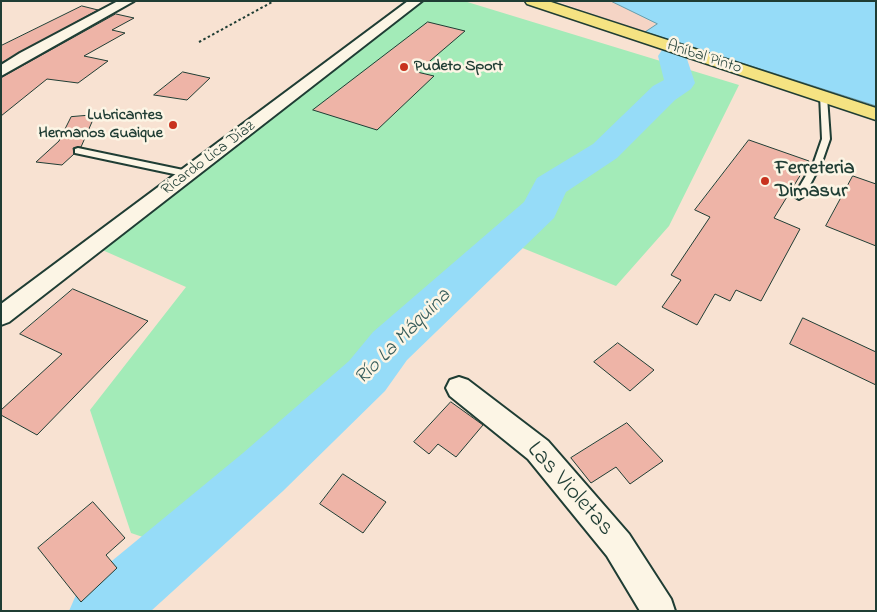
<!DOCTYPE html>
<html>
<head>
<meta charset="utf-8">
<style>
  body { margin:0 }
  #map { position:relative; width:877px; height:612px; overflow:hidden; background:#f8e2d2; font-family:"Indie Flower",sans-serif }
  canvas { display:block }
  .frame { position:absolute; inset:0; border:2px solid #1f3d34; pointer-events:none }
</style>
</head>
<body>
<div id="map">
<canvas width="877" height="612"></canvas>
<div class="frame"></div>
</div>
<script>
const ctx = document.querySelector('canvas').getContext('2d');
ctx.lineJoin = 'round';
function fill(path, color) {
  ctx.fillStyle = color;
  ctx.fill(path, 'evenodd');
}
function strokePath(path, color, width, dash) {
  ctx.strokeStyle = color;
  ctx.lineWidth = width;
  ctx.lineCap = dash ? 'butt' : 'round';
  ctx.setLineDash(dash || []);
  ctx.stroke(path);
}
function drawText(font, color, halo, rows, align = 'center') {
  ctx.font = font + ' "Indie Flower",sans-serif';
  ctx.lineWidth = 5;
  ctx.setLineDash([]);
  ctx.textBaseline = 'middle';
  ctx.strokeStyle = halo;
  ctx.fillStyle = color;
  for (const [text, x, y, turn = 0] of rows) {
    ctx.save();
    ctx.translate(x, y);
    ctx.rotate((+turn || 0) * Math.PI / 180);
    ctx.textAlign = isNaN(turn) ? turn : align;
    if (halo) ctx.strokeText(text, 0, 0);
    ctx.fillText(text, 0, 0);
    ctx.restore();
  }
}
const built = new Path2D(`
  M556,1H611L658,24L645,32Z`);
const green = new Path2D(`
  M421,1H464L739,85L669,226L616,286L520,247L199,556L131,533L90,410L186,287L91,245Z`);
const water = new Path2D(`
  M611,1H876V106L645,32L657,24Z`);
const river = new Path2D(`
  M672,48L682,50L686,56L695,83L691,89L675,100L617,158L566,192L554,218L407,360L385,391L283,491L151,611H69L79,588L243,453L349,361L373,332L524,202L537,178L593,144L653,86L664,80L658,56L662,50Z`);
const building = new Path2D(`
  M82,6L98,10L1,63V46Z
  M116,14L134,18L112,30L125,33L84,56L108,61L78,83L47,79L1,116V78Z
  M428,22L465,31L417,72L434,76L377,130L313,110Z
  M183,72L210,78L187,100L154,95Z
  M95,115L81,147L73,148L74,154L62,165L36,162L59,141L71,117Z
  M749,140L809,161L774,218L800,229L761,301L736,290L730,301L715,294L697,325L662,307L681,280L671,275L710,217L695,210Z
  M853,176L876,184V246L826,226Z
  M73,289L148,321L37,435L1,415V410L62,354L20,334Z
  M803,318L876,352V385L790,344Z
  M618,343L654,370L630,391L594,362Z
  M451,402L483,425L456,457L438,444L429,454L414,442Z
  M627,423L663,461L630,484L616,467L591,483L571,458Z
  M343,474L386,502L363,533L320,504Z
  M93,502L125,538L106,555L117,568L81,602L38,548Z`);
const path = new Path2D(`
  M199,42L274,1`);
const lane = new Path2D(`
  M820,95L827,97L830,139L822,162L804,196L799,199L794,196L814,162L822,139Z
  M78,148L188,171L193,174L188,177L75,153V149Z`);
const street = new Path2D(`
  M118,1H134L1,76V65L20,53Z
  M408,1H422L9,322L1,325V304Z
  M459,377L468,380L548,441L629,534L671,599L675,611H640L607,556L528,459L450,396L446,388L450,380Z`);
const primary = new Path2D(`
  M525,1H548L876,108V120L527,4Z`);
const markers = [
  [404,67,5,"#c8321e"],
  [173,125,5,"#c8321e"],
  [765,181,5,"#c8321e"]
];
const farStreetnames = [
  ["Aníbal Pinto",704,58,18],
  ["Ricardo Lica Díaz",209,159,-37]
];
const farPoinames = [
  ["Pudeto Sport",414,67],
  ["Lubricantes",163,116,"right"],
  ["Hermanos Guaique",163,134,"right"]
];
const poiNames = [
  ["Ferreteria",775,170],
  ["Dimasur",775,193]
];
const waterNames = [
  ["Río La Máquina",404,338,-45]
];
const nearStreetnames = [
  ["Las Violetas",569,490,48]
];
fill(built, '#f5d4c5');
fill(green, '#a3ebb8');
fill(water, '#96dcf8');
strokePath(water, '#669caa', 1);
fill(river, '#96dcf8');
fill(building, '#eeb4a7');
strokePath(building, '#1f3d34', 1);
strokePath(lane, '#1f3d34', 4);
strokePath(street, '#1f3d34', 4);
strokePath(primary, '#1f3d34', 3);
strokePath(path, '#1f3d34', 2, [2.5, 2.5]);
fill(lane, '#fcf5e5');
fill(street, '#fcf5e5');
fill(primary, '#f5e382');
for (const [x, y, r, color] of markers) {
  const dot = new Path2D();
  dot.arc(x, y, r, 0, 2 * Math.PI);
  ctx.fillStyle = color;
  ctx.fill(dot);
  strokePath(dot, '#fcf5e5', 2);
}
drawText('16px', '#1f3d34', '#fcf5e5', farStreetnames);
drawText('bold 16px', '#1f3d34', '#fcf5e5', farPoinames, 'left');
drawText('bold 20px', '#1f3d34', '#fcf5e5', poiNames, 'left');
drawText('italic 21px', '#375d5b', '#fcf5e5', waterNames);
drawText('24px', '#1f3d34', '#fcf5e5', nearStreetnames);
</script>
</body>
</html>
